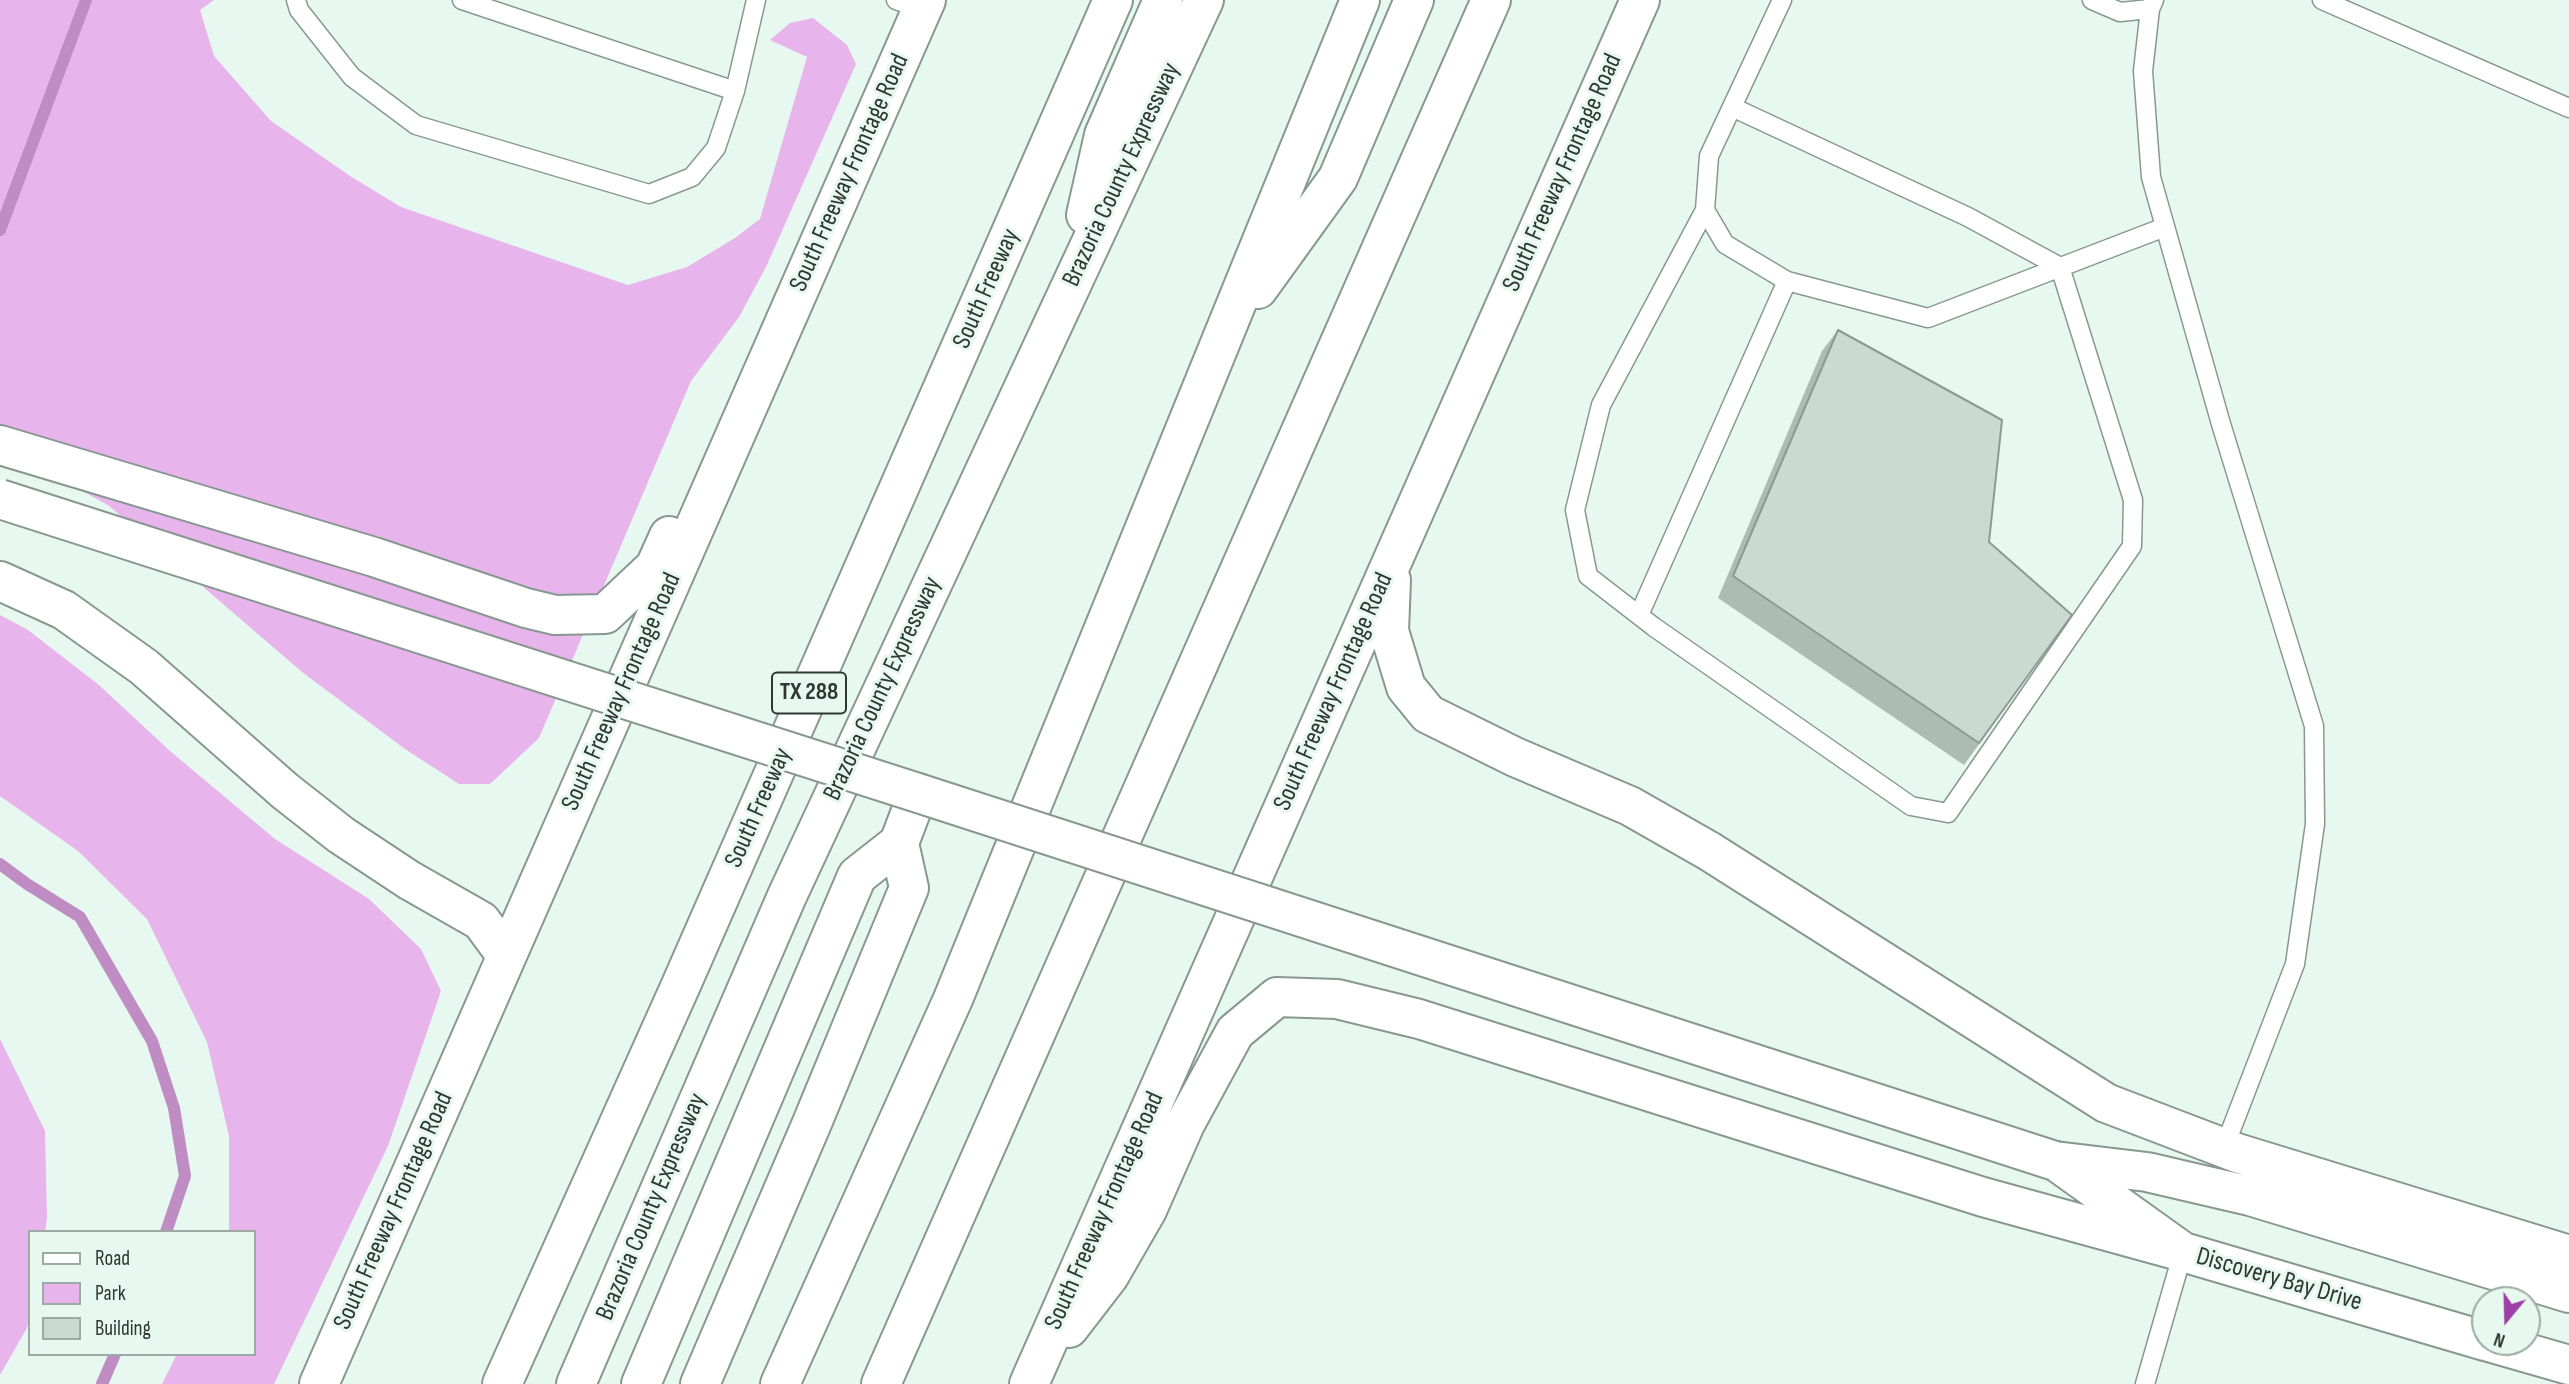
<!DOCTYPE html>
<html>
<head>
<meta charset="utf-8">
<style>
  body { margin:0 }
  #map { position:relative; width:2569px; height:1384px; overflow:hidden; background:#e6f8ef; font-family:"Sofia Sans Condensed",sans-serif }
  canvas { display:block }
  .legend { position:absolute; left:28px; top:1230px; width:228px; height:126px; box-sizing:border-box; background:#e6f8ef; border:2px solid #9daaa4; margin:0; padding:9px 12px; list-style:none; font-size:21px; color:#2f3633 }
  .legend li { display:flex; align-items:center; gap:14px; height:35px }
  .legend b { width:35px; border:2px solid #9daaa4 }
  .north { position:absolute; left:2471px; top:1286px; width:70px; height:70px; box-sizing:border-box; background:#e6f8ef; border:2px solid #9daaa4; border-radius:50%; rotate:199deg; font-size:19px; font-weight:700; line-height:28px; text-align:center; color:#2f3633 }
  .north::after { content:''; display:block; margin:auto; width:24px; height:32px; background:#9e3fa7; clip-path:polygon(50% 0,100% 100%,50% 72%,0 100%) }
</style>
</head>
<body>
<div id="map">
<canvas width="2569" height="1384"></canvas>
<ul class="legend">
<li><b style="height:9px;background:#fff"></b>Road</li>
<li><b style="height:19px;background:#e8b4ec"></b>Park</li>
<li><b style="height:19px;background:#c9dad2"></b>Building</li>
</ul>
<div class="north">N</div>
</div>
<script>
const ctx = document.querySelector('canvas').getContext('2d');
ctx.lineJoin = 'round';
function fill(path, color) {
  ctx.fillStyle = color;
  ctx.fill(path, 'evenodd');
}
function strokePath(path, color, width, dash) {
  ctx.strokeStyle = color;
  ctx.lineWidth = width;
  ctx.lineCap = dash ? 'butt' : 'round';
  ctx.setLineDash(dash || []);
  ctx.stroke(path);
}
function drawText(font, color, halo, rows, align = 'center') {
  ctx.font = font + ' "Sofia Sans Condensed",sans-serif';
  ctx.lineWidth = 6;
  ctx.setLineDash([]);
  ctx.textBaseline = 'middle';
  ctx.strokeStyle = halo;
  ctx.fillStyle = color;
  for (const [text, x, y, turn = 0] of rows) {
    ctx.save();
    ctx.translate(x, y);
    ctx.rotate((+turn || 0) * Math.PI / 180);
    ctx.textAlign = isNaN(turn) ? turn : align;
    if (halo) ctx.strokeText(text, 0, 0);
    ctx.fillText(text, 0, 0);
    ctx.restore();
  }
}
const green = new Path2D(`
  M0,0H214L200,10L214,56L271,121L350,176L401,207L628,285L687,267L735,238L760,219L807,57L770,40L790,23L813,18L847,45L856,64L766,267L739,317L691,381L539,738L490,784H459L405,749L302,672L108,505L0,446Z
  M0,615L28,630L99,685L170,751L275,839L369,899L421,949L441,991L388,1146L274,1384H162L177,1354H254V1232H229V1136L207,1042L147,919L78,851L0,796Z
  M0,1039L45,1131L47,1218L45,1232H30V1312L27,1328L0,1375Z`);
const stream = new Path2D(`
  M0,230L86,0
  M0,864L27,884L80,917L152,1041L174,1108L185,1176L166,1232
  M102,1384L115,1354`);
const lane = new Path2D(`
  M296,0L299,10L352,77L416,125L649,194L692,177L716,148L735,91L756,0
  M462,0L735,91
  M896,0L922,9
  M1782,0L1709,156L1705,210L1725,244L1787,281L1928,318L2165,227
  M2092,0L2120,12L2150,9
  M2154,0L2150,9L2143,71L2151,177L2221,424L2314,726L2315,824L2295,964L2224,1148
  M2322,0L2569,108
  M1705,210L1601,405L1575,510L1588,576L1654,627L1911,806L1948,813L2132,546L2133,500L2060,267L1968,217L1732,107
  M1639,615L1787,281
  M2145,1384L2183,1252`);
const secondary = new Path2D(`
  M0,445L374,557L526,608L555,615L605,614L655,567L669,536
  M1391,580L1389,631L1406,687L1428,714L1515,757L1630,806L1709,851L2106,1103L2237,1153L2569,1255
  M0,581L64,610L144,667L285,791L341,835L409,880L481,921L506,955
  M2055,1161L2147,1172L2250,1196L2569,1293
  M2060,1164L2183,1252L2485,1341
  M1069,1328L1109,1276L1147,1210L1185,1124L1235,1032L1277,997L1337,999L1419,1019L1983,1197L2183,1252
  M2489,1342L2569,1365
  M319,1384L926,0
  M1029,1384L1640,0`);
const highway = new Path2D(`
  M1086,215L1104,135L1163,0
  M1258,289L1338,178L1414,0
  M502,1384L681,985L1113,0
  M576,1384L787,896L1204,0
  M641,1384L857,876L899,843L918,793
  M700,1384L812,1123L909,888L899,843
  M780,1384L953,999L1360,0
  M881,1384L1491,0`);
const secondaryBridge = new Path2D(`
  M0,499L918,793L2055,1161`);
const wall = new Path2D(`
  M1838,330L1989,542L2072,615L1964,765L1718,598L1822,351Z`);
const building = new Path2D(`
  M1838,330L2002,420L1989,542L2072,615L1979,743L1733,576Z`);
const shields = [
  [809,693,74]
];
const shieldNames = [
  ["TX 288",809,693]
];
const streetNames = [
  ["South Freeway Frontage Road",850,173,-66],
  ["South Freeway Frontage Road",1563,173,-66],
  ["Brazoria County Expressway",1122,175,-65],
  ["South Freeway",987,289,-66],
  ["Brazoria County Expressway",883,689,-65],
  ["South Freeway Frontage Road",622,692,-66],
  ["South Freeway Frontage Road",1334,692,-66],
  ["South Freeway",759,808,-66],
  ["Brazoria County Expressway",652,1207,-67],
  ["South Freeway Frontage Road",394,1211,-66],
  ["South Freeway Frontage Road",1105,1211,-66],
  ["Discovery Bay Drive",2279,1280,16]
];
fill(green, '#e8b4ec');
strokePath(stream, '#bf8cc3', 12);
strokePath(lane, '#889891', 21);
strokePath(secondary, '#889891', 42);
strokePath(highway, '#889891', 42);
strokePath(lane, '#fff', 18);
strokePath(secondary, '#fff', 38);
strokePath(highway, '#fff', 38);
strokePath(secondaryBridge, '#889891', 42, []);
strokePath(secondaryBridge, '#fff', 38);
fill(wall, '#adbbb5');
fill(building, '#c9dad2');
strokePath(building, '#8d9993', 2);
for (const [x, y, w] of shields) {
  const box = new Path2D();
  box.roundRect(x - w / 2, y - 20.5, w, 41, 5);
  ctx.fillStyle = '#e6f8ef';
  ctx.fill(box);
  strokePath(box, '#2f3633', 2);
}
drawText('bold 24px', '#2f3633', null, shieldNames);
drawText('26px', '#2f3633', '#e6f8ef', streetNames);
</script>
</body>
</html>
